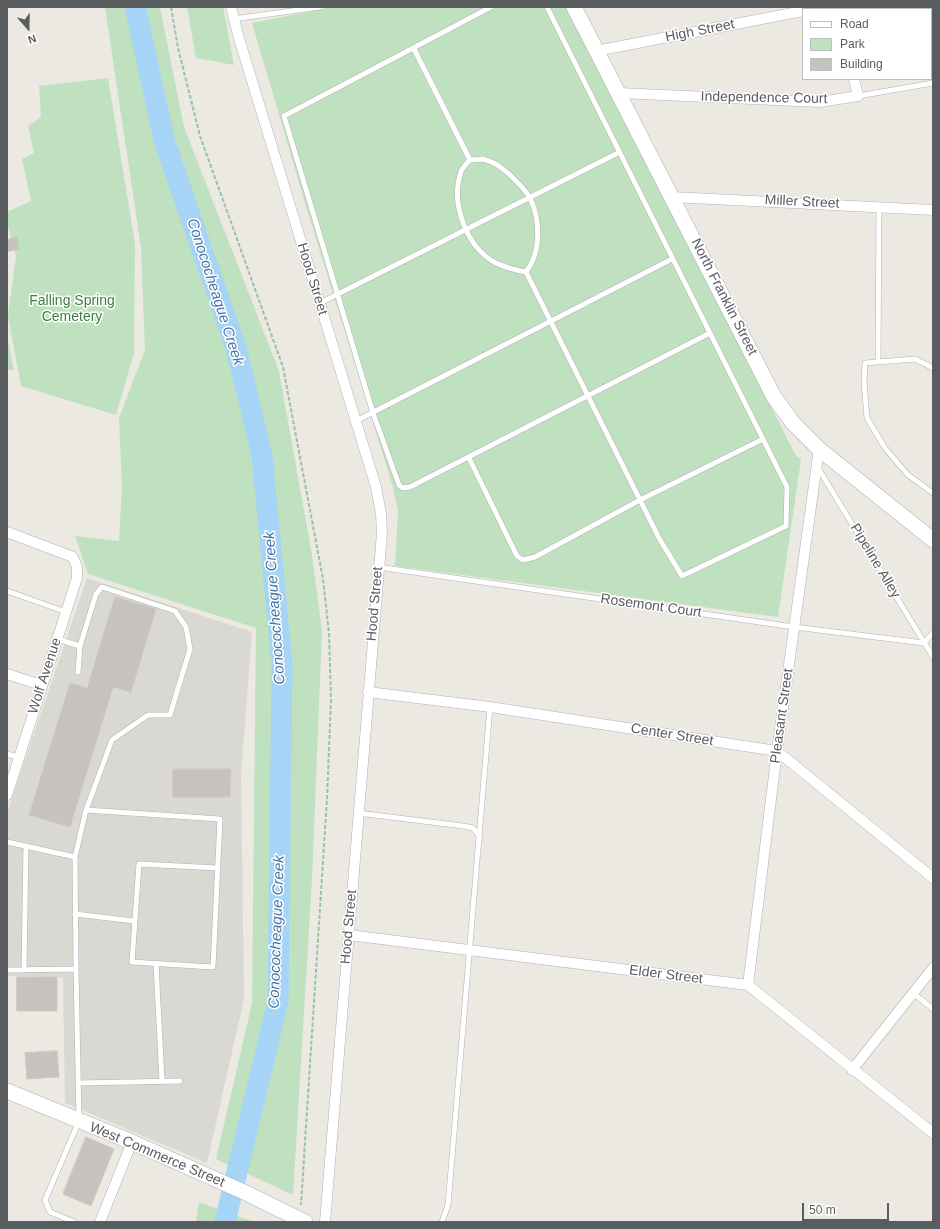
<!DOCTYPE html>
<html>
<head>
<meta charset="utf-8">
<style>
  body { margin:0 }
  #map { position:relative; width:940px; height:1229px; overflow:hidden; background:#ebe9e1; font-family:Helvetica,sans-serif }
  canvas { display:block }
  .frame { position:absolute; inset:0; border:8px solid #5a5d60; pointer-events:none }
  .legend { position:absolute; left:802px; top:8px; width:130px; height:72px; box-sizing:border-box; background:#fff; border:1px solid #bdbebf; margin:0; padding:5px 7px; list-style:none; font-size:12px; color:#5a5d60 }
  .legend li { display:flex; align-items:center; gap:8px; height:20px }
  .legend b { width:20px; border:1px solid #bdbebf }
  .north { position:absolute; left:8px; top:8px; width:40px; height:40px; -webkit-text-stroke:3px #fff; paint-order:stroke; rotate:160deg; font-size:11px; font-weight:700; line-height:16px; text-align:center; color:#5a5d60 }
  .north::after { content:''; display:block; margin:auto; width:14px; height:18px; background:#5a5d60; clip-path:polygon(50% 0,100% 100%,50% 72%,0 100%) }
  .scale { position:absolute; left:802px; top:1203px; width:87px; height:18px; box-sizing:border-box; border:2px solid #5a5d60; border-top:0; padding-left:5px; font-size:12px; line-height:14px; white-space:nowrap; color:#5a5d60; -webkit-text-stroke:3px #fff; paint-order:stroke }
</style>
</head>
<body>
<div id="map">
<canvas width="940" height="1229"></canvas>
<div class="frame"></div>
<ul class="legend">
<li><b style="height:5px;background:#fff"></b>Road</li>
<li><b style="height:11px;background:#bfe1bf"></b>Park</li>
<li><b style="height:11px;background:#c6c3be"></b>Building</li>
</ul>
<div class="north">N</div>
<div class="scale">50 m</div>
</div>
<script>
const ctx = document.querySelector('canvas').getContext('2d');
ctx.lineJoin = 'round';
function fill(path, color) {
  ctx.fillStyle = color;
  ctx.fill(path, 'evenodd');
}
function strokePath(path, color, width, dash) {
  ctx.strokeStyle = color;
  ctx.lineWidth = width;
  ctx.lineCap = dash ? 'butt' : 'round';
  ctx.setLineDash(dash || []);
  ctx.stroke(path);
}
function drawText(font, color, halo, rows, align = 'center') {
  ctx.font = font + ' Helvetica,sans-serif';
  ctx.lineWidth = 3;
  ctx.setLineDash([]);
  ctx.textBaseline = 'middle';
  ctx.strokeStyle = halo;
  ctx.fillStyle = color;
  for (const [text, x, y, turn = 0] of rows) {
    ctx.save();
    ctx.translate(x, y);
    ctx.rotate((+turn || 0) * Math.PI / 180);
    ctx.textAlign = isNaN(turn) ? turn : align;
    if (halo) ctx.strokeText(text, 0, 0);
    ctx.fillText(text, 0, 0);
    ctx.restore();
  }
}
const industrial = new Path2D(`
  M87,578L252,632L241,775L244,999L207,1163L65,1103L63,977L7,976V813Z`);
const green = new Path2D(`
  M105,7H160L184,127L279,371L312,555L322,631L312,879L293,1195L216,1159L252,1003L256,628L88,574L75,536L119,541L122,486L119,418L145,350L141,248Z
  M187,7H223L234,65L196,58Z
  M332,7H569L796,456L801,459L778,617L395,566L398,511L393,487L305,203L252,23Z
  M108,78L135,244L134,353L116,415L21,386L8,316L16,256L7,223V212L31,201L22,159L34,153L28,126L41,117L39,86Z
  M7,336L14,370H7Z
  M199,1202L254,1222H196Z`);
const river = new Path2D(`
  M135,7L165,143L236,348L262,455L282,665L278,1001L225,1222`);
const building = new Path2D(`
  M17,237L19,249L7,252V240Z
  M115,597L156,609L131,692L113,687L70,827L29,815L70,683L87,688Z
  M173,769H231L230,797H173Z
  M17,977H57V1011H17Z
  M57,1051L59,1077L27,1079L25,1053Z
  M86,1137L114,1149L91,1206L63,1194Z`);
const path = new Path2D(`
  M171,7L178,48L200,136L283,367L323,579L329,633L331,700L327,799L301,1205`);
const lane = new Path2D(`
  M491,7L284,116L373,413L399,485L403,488L410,487L710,333
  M233,19L320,7
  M414,49L470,160
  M858,96L933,83
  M483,159C489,161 496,163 500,167C508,172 526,190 530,198C541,221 541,253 526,272C515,270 506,268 496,263C467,248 450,204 461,172C462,168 467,163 470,160Z
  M526,272L659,538L682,576L786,526L787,487L547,7
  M320,303L618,153
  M878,362L879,207
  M933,368L915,359L865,363L864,382L867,418L885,448L908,475L933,493
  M356,421L672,259
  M469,458L517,556L523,560L535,557L640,500L763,439
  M818,468L933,657
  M378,567L794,627L924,643L933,633
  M7,591L66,612
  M57,639L80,646L78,672
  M80,646L96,594L102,587L175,611L186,627L190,649L170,715H148L112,740L86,810
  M7,754L18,757
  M358,813L463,826L473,828L480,837
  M7,842L75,857L76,969
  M75,857L86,810L220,819L213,967L132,962L139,864L218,868
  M75,914L134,921
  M156,964L162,1081
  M7,970L76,969L79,1121L45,1200L50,1212L74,1222
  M24,970L26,846
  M913,993L933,1009
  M78,1083L180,1081
  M442,1222L448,1205L490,707`);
const street = new Path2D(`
  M231,7L238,35L376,487L381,514L382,533L325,1222
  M840,7V9
  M812,9L822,7
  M596,51L803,11
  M618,93L820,102L858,96L854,79
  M672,197L933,210
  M7,532L73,557L77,567V578L7,795
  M7,674L41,685
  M368,692L490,707L777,751L933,878
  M349,935L748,985L933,1133
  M748,985L777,751L819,449
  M852,1070L933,968
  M100,1222L132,1142`);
const secondary = new Path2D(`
  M574,7L774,397L793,423L819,449L933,540
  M7,1091L132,1142L244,1192L305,1222`);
const streetNames = [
  ["High Street",700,31,-11],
  ["Independence Court",764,98,1],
  ["Miller Street",802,202,3],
  ["Hood Street",312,279,73],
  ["North Franklin Street",724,297,63],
  ["Pipeline Alley",875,561,59],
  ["Hood Street",375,604,-85],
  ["Rosemont Court",651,606,8],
  ["Wolf Avenue",45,676,-72],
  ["Pleasant Street",782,716,-82],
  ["Center Street",672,735,9],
  ["Hood Street",349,927,-85],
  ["Elder Street",666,975,7],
  ["West Commerce Street",157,1155,23]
];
const parkNames = [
  ["Falling Spring",72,301],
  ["Cemetery",72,317]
];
const waterNames = [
  ["Conococheague Creek",215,292,72],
  ["Conococheague Creek",275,608,-94],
  ["Conococheague Creek",277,932,-88]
];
fill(industrial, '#dad8d3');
fill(green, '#bfe1bf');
strokePath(river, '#a6d4f6', 21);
fill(building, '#c6c3be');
strokePath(building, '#cfcac0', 1);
strokePath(lane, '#afb2b5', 6);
strokePath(street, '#afb2b5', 11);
strokePath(secondary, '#aeb1b5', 16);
strokePath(path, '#9ac1a4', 2, [4, 2]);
strokePath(lane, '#fff', 5);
strokePath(street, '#fff', 10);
strokePath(secondary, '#fff', 15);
drawText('14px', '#5a5d60', '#fff', streetNames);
drawText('14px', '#3b7e3e', '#fff', parkNames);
drawText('italic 15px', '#4675a6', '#fff', waterNames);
</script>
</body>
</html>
